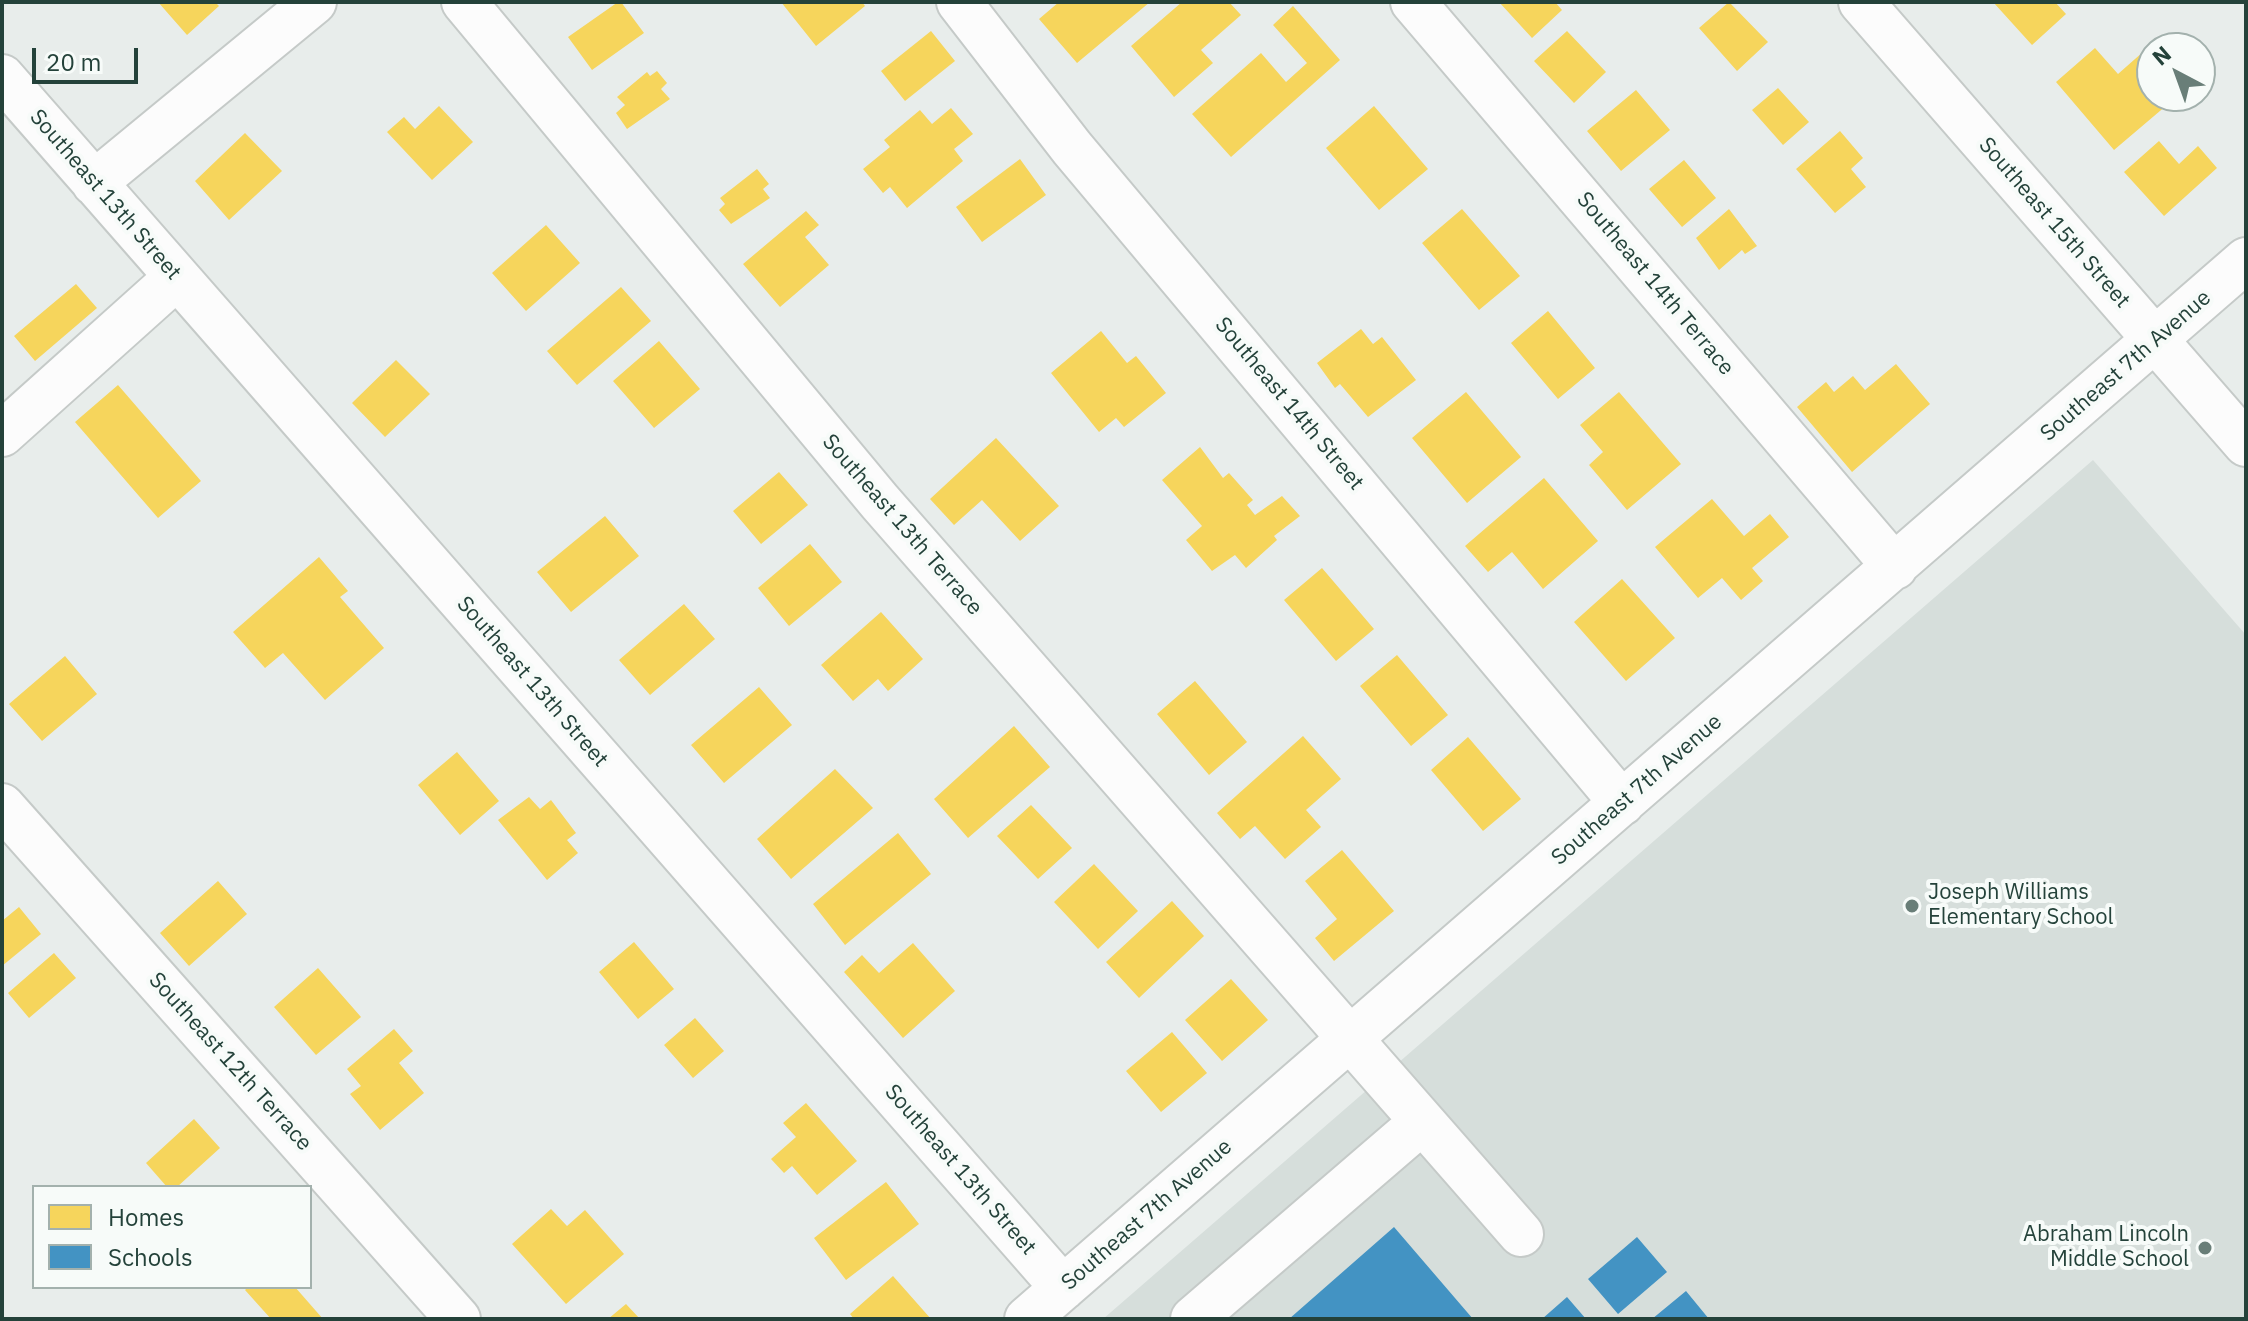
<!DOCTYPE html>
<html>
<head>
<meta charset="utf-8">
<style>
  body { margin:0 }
  #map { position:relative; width:2248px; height:1321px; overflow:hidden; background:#e8edeb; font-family:"IBM Plex Sans",sans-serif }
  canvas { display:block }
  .frame { position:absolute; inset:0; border:4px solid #24423a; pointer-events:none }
  .legend { position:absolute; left:32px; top:1185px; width:280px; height:104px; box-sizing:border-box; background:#f7fbf9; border:2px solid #a3b1ad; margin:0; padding:10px 14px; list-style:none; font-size:24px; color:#24423a }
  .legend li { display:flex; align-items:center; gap:16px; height:40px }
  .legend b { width:40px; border:2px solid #a3b1ad }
  .north { position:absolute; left:2136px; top:32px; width:80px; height:80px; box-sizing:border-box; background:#f7fbf9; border:2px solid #a3b1ad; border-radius:50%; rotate:319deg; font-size:22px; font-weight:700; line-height:32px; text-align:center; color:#24423a }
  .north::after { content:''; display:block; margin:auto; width:28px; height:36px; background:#697e78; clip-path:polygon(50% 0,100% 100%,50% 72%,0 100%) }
  .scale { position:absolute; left:32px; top:48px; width:106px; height:36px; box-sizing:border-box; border:4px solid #24423a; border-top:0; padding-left:10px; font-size:24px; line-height:28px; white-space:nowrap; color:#24423a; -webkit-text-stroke:6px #f7fbf9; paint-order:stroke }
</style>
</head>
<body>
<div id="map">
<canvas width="2248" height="1321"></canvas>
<div class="frame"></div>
<ul class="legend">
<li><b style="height:22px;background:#f6d55c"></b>Homes</li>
<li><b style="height:22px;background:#4393c3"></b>Schools</li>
</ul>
<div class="north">N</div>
<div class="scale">20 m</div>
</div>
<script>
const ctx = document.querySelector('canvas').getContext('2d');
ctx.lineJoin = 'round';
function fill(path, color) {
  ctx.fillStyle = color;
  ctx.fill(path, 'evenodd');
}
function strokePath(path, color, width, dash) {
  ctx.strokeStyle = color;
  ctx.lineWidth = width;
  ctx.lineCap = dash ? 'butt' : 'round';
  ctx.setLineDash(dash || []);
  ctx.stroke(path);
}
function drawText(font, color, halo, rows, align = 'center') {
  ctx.font = font + ' "IBM Plex Sans",sans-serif';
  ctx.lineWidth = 8;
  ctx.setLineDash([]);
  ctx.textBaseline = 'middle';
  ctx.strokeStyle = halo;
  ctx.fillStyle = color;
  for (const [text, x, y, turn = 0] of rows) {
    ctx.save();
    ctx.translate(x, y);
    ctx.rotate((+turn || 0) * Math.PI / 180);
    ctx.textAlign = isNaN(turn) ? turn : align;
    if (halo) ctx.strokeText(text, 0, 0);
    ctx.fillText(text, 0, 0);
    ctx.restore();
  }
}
const built = new Path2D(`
  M2093,460L2246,635V1319H1103Z`);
const homes = new Path2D(`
  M158,2H215L219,6L187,35Z
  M618,2H621L644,33L592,70L568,37Z
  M781,2H862L865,6L816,46Z
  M1059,2H1150L1077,63L1039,19Z
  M1182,2H1229L1241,15L1201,50L1213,63L1174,97L1131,46Z
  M1499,2H1555L1562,10L1532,38Z
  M1729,2L1768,42L1737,71L1699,28Z
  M1993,2H2055L2066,14L2032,45Z
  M1293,6L1340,60L1231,157L1192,114L1261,53L1286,82L1307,63L1273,25Z
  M931,31L955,61L905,101L881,71Z
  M1567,31L1606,72L1574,103L1534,61Z
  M2152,44L2156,48H2152V96H2159L2167,105L2114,150L2056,82L2095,48L2118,74Z
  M657,71L667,83L661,89L670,99L627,129L616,113L625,105L617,97L647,72L650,76Z
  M1778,88L1809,122L1783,145L1752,110Z
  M1636,90L1670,130L1621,171L1587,131Z
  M439,106L473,142L432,180L387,132L404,117L415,129Z
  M1374,106L1428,169L1379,210L1326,148Z
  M951,108L973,134L954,149L963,161L907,208L890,187L883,193L863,169L890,147L884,140L920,110L932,124Z
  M1840,131L1863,158L1851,169L1866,187L1835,213L1796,169Z
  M245,133L282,171L229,220L195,181Z
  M2159,141L2179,164L2198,146L2217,168L2164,216L2124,172Z
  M1020,159L1046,195L982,242L956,207Z
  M1684,160L1716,198L1682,227L1649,189Z
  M757,169L769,184L763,189L770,198L731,224L719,210L725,204L720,198Z
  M1462,209L1520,276L1479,310L1422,243Z
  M1729,209L1757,246L1745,254L1742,250L1719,270L1696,238Z
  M806,211L819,225L805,237L829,265L780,307L743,264Z
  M546,225L580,263L526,311L492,273Z
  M76,284L97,308L35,361L14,336Z
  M621,287L651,321L577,385L547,351Z
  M1548,311L1595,368L1558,399L1511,343Z
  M1361,329L1373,344L1382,337L1416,380L1368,417L1340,384L1335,388L1317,363Z
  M1101,331L1127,363L1136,356L1166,393L1124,427L1116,418L1099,432L1051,373Z
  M659,341L700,389L654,428L613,381Z
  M396,360L430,394L385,437L352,403Z
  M1896,364L1930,404L1852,472L1797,407L1826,382L1834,392L1853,376L1865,390Z
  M118,385L201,481L158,518L75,422Z
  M1466,392L1521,457L1467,503L1412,438Z
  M1619,392L1681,464L1627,510L1589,465L1603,452L1580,425Z
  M996,438L1059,506L1020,541L982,500L954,525L930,499Z
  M1200,447L1223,478L1229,473L1253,500L1247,505L1255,515L1282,496L1300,516L1274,536L1277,540L1246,568L1235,555L1212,571L1186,540L1202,526L1162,480Z
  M779,472L808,505L761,544L733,511Z
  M1544,478L1598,541L1543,589L1512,552L1488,572L1465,546Z
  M1712,499L1744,536L1770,514L1789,537L1752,568L1763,581L1741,600L1722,578L1698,598L1655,547Z
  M605,516L639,556L571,612L537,572Z
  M810,544L842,582L789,626L758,588Z
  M319,557L348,591L340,597L384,648L325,700L283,653L265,668L233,632Z
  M1322,568L1374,629L1336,661L1284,600Z
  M1622,579L1675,638L1626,681L1574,622Z
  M684,604L715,639L650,695L619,660Z
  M881,612L923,659L888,691L878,679L853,701L821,665Z
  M1397,655L1448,715L1411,746L1360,686Z
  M65,656L97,694L42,741L9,704Z
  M1195,681L1247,742L1209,775L1157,714Z
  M759,687L792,725L724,783L691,745Z
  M1014,726L1050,767L968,838L934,799Z
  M1303,736L1341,779L1306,810L1321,827L1285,859L1255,826L1240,839L1217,813Z
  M1468,737L1521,799L1483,831L1431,770Z
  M457,752L499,801L460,835L418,785Z
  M835,769L873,808L791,879L757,839Z
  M529,797L540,809L551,800L576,833L567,840L578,853L547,880L498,820Z
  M1031,805L1072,848L1038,879L997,836Z
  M898,833L931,874L845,945L813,904Z
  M1342,850L1394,911L1334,961L1315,938L1337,919L1305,881Z
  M1094,864L1138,911L1098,949L1054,902Z
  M218,881L247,914L189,966L160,933Z
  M1172,901L1204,936L1139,998L1106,962Z
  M19,907L41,934L2,966V921Z
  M634,942L674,989L638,1019L599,972Z
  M913,943L955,991L903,1038L844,972L862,955L879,973Z
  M54,953L76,978L29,1018L8,993Z
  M318,968L361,1017L316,1055L274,1007Z
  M1231,979L1268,1020L1222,1061L1185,1020Z
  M695,1018L724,1051L693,1078L664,1045Z
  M394,1029L413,1051L399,1063L424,1093L380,1130L350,1094L361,1086L347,1069Z
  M1172,1032L1207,1073L1161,1112L1126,1071Z
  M806,1103L857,1161L817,1195L792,1166L784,1173L771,1159L796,1137L783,1123Z
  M194,1119L220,1148L177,1187H167L146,1163Z
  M886,1182L919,1224L846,1280L814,1238Z
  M551,1209L567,1226L585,1210L624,1254L566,1304L512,1244Z
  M893,1276L931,1319H854L850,1314Z
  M248,1287H295L323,1319H271L245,1290Z
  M626,1304L640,1319H608Z`);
const schools = new Path2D(`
  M1394,1227L1473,1319H1289Z
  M1637,1237L1667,1272L1618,1314L1588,1279Z
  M1686,1291L1709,1319H1652Z
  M1567,1297L1586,1319H1542Z`);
const minor = new Path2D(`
  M464,2L880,502L1521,1234
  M959,2L1072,148L1622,803
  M1413,2L1895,567
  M1861,2L2246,444
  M2,77L1063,1288
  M94,183L314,2
  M2,434L177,277
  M2,806L458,1319
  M1027,1319L2246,260
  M1193,1319L1422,1122`);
const markers = [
  [1912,906,8,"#697e78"],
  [2205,1248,8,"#697e78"]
];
const streetNames = [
  ["Southeast 13th Street",105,195,49],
  ["Southeast 15th Street",2054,223,49],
  ["Southeast 14th Terrace",1655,284,50],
  ["Southeast 7th Avenue",2126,366,-41],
  ["Southeast 14th Street",1289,404,50],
  ["Southeast 13th Terrace",902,525,49],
  ["Southeast 13th Street",532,682,49],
  ["Southeast 7th Avenue",1637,790,-41],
  ["Southeast 12th Terrace",230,1062,48],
  ["Southeast 13th Street",960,1170,49],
  ["Southeast 7th Avenue",1147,1215,-41]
];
const poiNames = [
  ["Joseph Williams",1928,893],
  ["Elementary School",1928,918],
  ["Abraham Lincoln",2189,1235,"right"],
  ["Middle School",2189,1260,"right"]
];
fill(built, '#d6dedb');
fill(homes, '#f6d55c');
fill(schools, '#4393c3');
strokePath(minor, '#c5cac8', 48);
strokePath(minor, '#fcfcfc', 44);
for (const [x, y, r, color] of markers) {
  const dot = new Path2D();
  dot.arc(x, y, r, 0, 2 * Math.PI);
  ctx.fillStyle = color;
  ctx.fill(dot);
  strokePath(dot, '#f7fbf9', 3);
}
drawText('22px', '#24423a', '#f7fbf9', streetNames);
drawText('22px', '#24423a', '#f7fbf9', poiNames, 'left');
</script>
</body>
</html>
